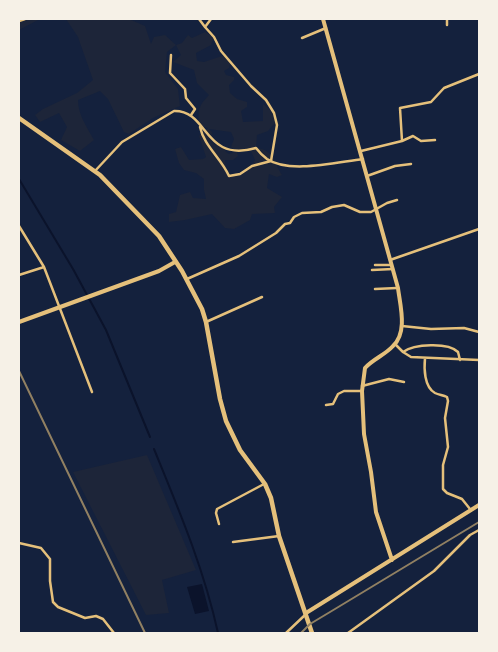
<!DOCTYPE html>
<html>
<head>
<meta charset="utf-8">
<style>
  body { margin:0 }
  #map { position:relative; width:498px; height:652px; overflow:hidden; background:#14213d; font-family:Commissioner,sans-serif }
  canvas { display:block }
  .frame { position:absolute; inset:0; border:20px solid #f6f1e7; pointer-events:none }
</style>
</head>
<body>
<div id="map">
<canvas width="498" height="652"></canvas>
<div class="frame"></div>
</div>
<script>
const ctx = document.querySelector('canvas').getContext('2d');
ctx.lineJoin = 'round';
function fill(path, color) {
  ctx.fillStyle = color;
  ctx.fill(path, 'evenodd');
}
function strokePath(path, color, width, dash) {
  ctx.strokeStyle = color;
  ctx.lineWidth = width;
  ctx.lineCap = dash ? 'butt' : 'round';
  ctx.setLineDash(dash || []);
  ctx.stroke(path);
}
const green = new Path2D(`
  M19,19H129L145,26L151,44L154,37L165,35L176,45L182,43L188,35L192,38L205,32L214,37L211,45L196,53L197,61L204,62L225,55L231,61L229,68L224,71L226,75L234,77V80L229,85L230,93L237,99L247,102V107L241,111L243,122L263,121V104L274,113L275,123L268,131L257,135L256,148C273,149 274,162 282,175L277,177L269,174L267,188L282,197L274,207L275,213L252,214L250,220L234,229L225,228L212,214L185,220L169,222V214L176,212L180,195L190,192L193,198L206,199L204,190V179L196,173L184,170L179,163L175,149L181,147L189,160L203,159L206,157L199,136L208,128L200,126C196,112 199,105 209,95L197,83L194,70L173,62L181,55L176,45L167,52L165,72L178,89L180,106L153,118L129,134L124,132L108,99L100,91L78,100C78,115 87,127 94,140L80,151L61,140L67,127L59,113L40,122L35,115L43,109L77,93L93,80L78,37L66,19L38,20L19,30ZM209,129L231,132L234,139L231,147L236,152L229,154L226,152L222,145H215L211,140L212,132ZM254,150L251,151L255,160C249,173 240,174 227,176L225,160H233L238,156L237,152Z
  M147,455L196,570L162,580L169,613L146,615L73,472Z`);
const water = new Path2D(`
  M202,584L209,611L195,614L187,587Z`);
const stream = new Path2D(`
  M19,179L73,269L106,330L150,437
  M154,449C179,510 204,569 218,633`);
const minor = new Path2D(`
  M199,19L205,27L211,19
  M447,19V25
  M19,21L25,19
  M302,38L326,28
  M171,55L170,73L185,89L186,98L195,109L191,115
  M200,127C204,146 221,158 229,176L240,174L252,166L271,161L277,125L274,113L266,100L251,86L221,51L214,37L205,27
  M402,141L413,136L421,141L435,140
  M361,151L402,141L400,108L431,102L444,88L479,74
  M95,171L122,142L174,111C209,110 203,163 256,148C259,152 263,156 267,159C289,174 337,162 363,159
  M367,176L395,166L411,164
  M19,226L44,267L92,392
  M390,260L479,229
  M375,265H391
  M372,270L393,269
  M19,275L44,267
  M187,279L239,256L276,233L285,224L290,223L294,217L302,213L321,212L332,207L344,205L360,212H371L387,203L397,200
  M375,289L397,288
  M206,322L262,297
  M402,326L431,329L464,328L479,332
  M395,344L403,352L411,357L479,360
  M403,352C414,344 448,342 458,352L460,360
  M425,358C424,368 424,387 435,393C439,395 443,395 447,397L448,401L445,418L448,447L443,465V489L447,493L462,499L470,509
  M362,386L389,379L404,382
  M326,405L333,404L338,394L344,391H362
  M219,524L216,513L217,509L264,484
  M233,542L279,536
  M19,543L41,548L50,559V581L53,602L58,607L85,618L96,616L103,619L114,633
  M286,633L305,615
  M348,633L434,571L470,535L479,530`);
const tertiary = new Path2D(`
  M323,19L398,288C400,305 408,332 393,346C385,355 373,359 365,368L362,391L364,434L371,472L376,512L392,560
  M19,322L159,271L175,262
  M306,613L479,505`);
const primary = new Path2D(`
  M19,118L100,175L159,236L182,271L202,309L206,322L220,399L226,421L240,450L265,484L271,498L279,536L312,633`);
const rail = new Path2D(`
  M19,371L145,633
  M301,633L310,624L335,609L479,522`);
fill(green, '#1d2539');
fill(water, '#0b132b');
strokePath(stream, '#0b132b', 2);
strokePath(minor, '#e5c07b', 2.5);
strokePath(tertiary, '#e5c07b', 4);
strokePath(primary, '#e5c07b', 4.5);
strokePath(rail, '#918062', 2);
</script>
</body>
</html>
